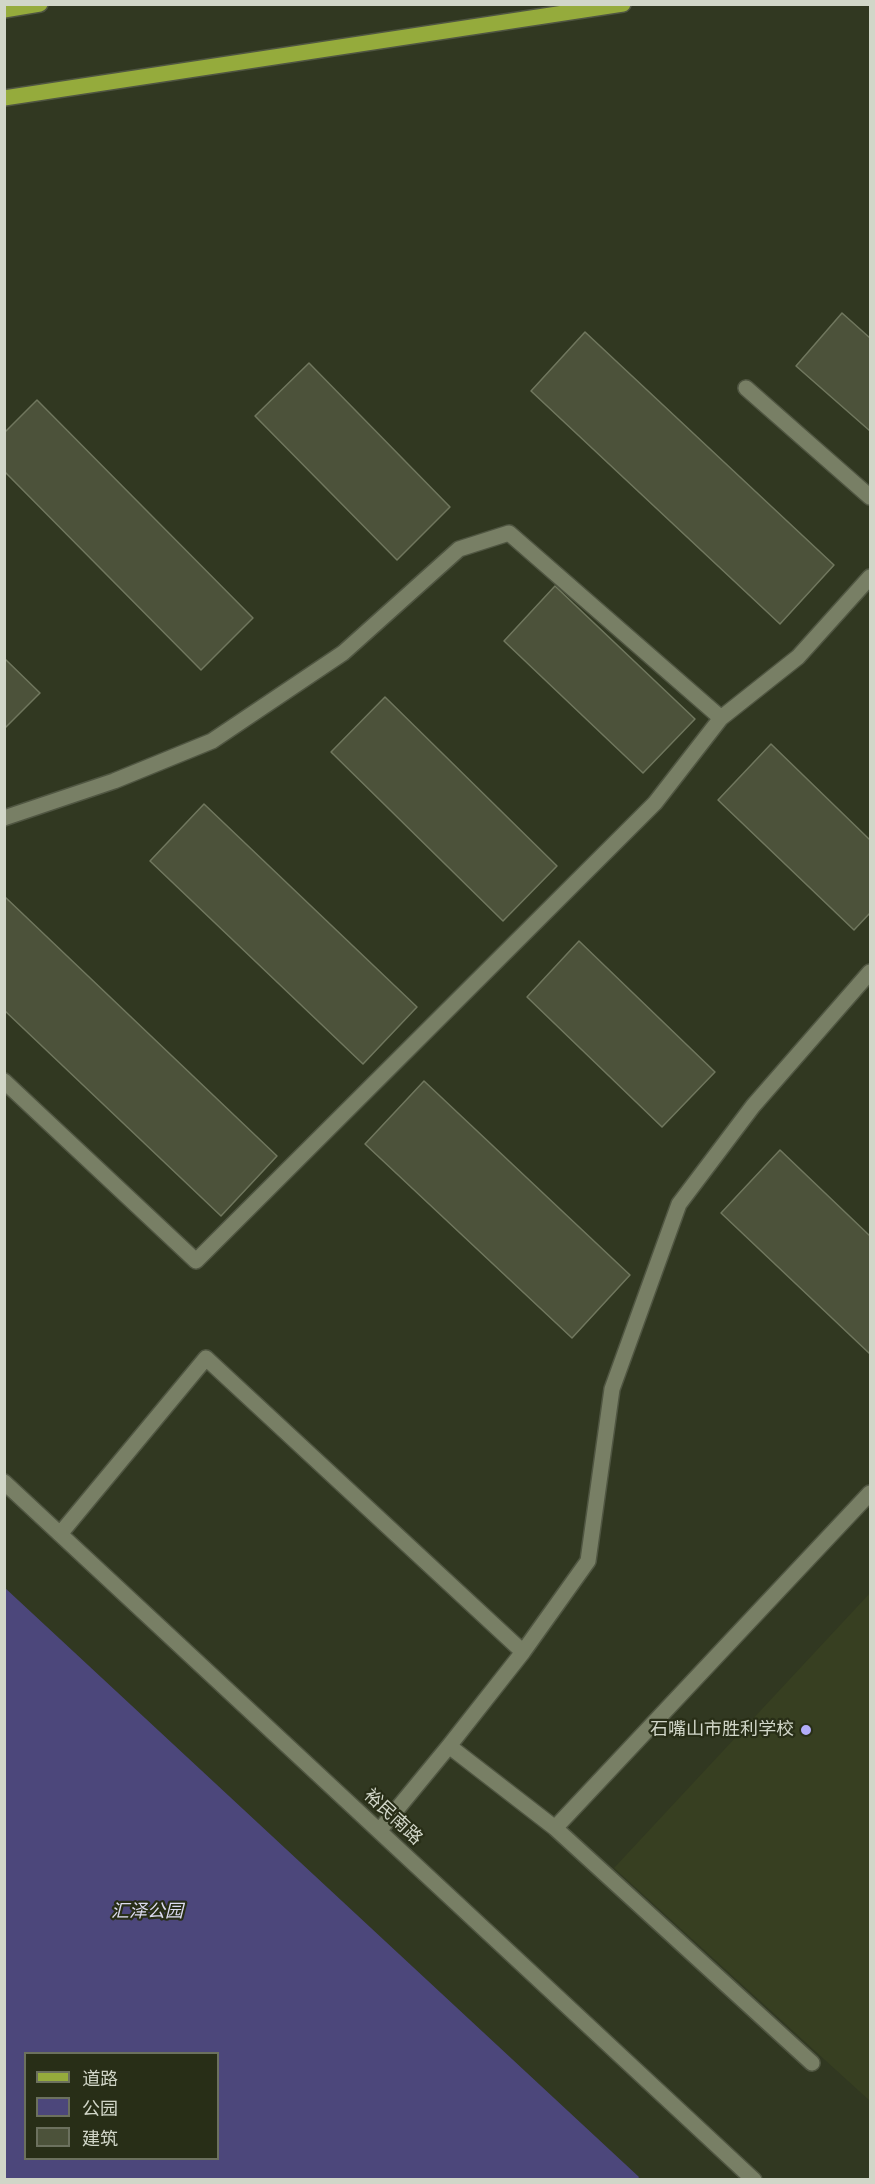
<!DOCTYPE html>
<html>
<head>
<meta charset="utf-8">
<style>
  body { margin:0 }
  #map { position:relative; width:875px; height:2184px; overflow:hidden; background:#313821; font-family:Literata,"Noto Sans SC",serif }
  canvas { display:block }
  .frame { position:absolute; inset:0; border:6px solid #d1d6c8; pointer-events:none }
  .legend { position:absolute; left:24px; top:2052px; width:195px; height:108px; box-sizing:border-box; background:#282e17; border:2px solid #6c715e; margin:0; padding:8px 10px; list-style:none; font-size:18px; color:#d1d6c8 }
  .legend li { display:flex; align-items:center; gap:12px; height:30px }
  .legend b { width:30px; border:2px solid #6c715e }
</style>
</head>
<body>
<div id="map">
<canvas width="875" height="2184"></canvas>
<div class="frame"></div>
<ul class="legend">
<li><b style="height:8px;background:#95ab3c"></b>道路</li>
<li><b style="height:16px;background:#4c477b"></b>公园</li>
<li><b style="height:16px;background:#4c523a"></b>建筑</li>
</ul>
</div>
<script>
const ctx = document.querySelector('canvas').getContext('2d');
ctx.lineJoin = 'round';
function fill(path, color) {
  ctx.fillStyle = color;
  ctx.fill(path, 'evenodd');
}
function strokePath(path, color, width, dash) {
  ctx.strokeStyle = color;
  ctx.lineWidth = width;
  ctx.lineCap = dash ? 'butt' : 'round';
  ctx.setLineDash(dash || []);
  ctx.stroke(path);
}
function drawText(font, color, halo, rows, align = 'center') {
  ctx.font = font + ' Literata,"Noto Sans SC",serif';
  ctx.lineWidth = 4.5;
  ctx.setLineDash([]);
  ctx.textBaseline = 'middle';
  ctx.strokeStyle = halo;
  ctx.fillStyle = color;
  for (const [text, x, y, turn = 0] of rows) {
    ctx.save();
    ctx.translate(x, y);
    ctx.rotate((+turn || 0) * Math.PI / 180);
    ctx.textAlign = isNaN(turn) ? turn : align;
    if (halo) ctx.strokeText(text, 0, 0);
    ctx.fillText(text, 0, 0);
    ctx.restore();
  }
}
const built = new Path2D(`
  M870,1593V2101L614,1868Z`);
const green = new Path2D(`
  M4,1587L639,2177L637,2180L5,2179ZM26,2054H218V2158H26Z`);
const building = new Path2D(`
  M842,313L870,338V431L796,366Z
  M585,332L834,565L780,624L531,391Z
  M309,363L450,507L397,560L255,416Z
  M37,400L253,618L201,670L4,471V433Z
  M555,586L695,719L643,773L504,641Z
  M4,658L40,693L4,729Z
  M385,697L557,866L503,921L331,752Z
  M771,744L870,840V913L854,930L718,800Z
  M204,804L417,1007L363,1064L150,861Z
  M4,896L277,1156L221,1216L4,1010Z
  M579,941L715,1072L662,1127L527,997Z
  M424,1081L630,1275L572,1338L365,1144Z
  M780,1150L870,1236V1354L721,1213Z`);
const minor = new Path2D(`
  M746,388L870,497
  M4,818L114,781L212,741L343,653L459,549L509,533L721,718L798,657L870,577
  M4,1081L196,1261L655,803L721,718
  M4,1482L754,2180
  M60,1534L206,1358L523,1652
  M449,1746L555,1828L812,2063
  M555,1828L870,1493
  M379,1831L449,1746L523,1652L588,1561L612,1389L679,1204L753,1106L870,972`);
const major = new Path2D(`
  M4,10L40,4
  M4,98L623,4`);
const markers = [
  [806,1730,6,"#b2adf9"]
];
const poiNames = [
  ["石嘴山市胜利学校",794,1730]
];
const streetNames = [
  ["裕民南路",393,1817,43]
];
const parkNames = [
  ["汇泽公园",147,1912]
];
fill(built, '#373f21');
fill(green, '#4c477b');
fill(building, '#4c523a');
strokePath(building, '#70775e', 1.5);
strokePath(minor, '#505642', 18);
strokePath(major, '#505642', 18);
strokePath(minor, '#787f65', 15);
strokePath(major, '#95ab3c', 15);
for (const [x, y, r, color] of markers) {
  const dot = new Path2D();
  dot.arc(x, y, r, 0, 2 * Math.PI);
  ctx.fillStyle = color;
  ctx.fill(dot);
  strokePath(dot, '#282e17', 2);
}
drawText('18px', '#d1d6c8', '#282e17', poiNames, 'right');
drawText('18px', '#d1d6c8', '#282e17', streetNames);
drawText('italic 18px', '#dcdbf0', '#282e17', parkNames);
</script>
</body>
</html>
